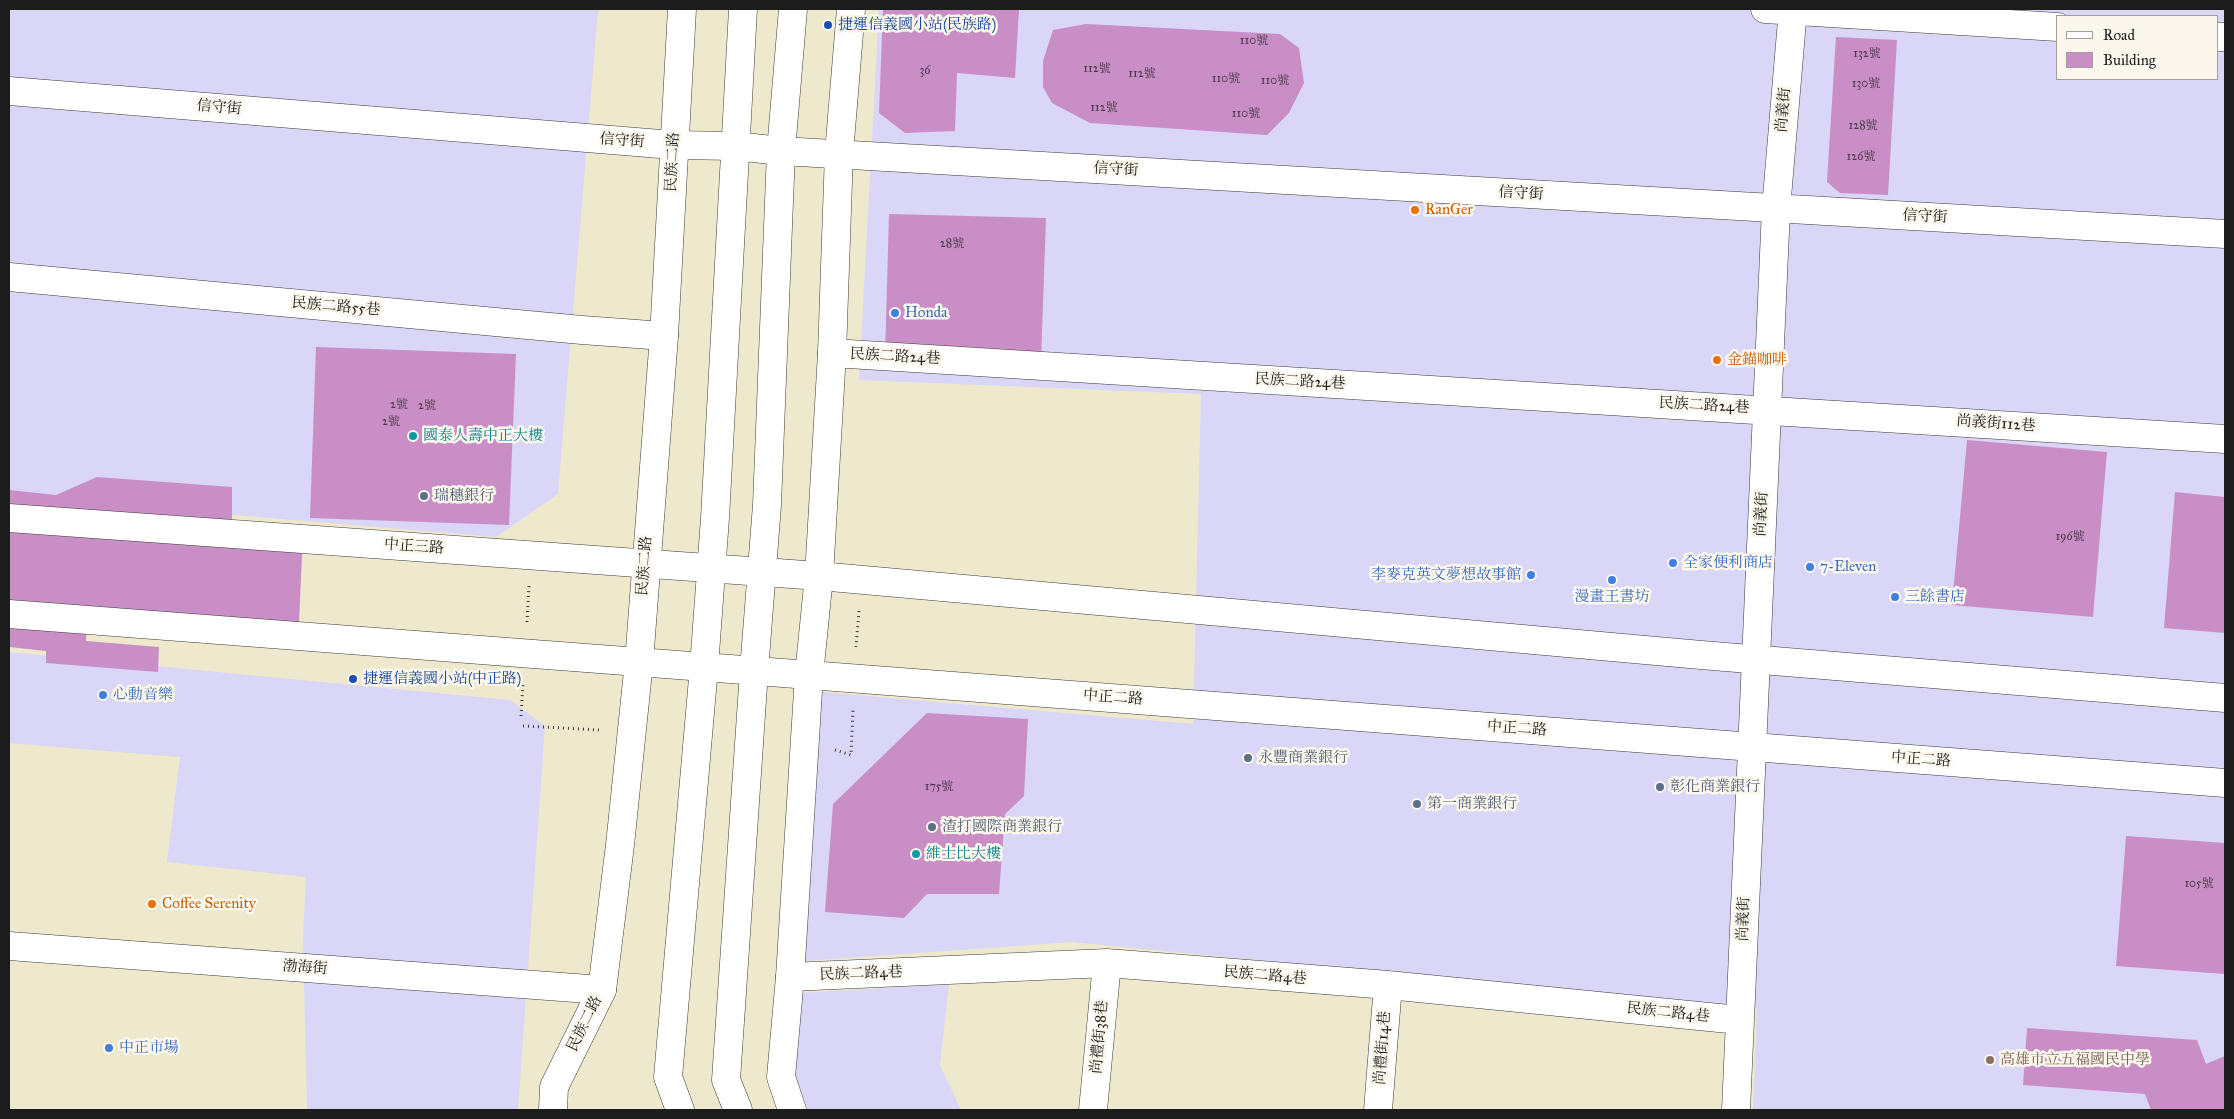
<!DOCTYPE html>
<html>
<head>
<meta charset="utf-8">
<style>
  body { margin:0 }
  #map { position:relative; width:2234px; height:1119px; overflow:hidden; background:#eee8cc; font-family:"IM FELL Great Primer",serif }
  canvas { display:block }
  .frame { position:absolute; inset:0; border:10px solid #1c1c1c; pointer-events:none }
  .legend { position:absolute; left:2056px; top:15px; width:162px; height:65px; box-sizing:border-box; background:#fbf7ec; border:1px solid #a29f99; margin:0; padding:6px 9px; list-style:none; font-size:15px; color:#1c1c1c }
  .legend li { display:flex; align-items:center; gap:10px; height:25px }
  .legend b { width:25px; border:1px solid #a29f99 }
</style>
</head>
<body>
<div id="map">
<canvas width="2234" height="1119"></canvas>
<div class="frame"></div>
<ul class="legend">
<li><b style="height:6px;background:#fff"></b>Road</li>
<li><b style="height:14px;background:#c98ec6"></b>Building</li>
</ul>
</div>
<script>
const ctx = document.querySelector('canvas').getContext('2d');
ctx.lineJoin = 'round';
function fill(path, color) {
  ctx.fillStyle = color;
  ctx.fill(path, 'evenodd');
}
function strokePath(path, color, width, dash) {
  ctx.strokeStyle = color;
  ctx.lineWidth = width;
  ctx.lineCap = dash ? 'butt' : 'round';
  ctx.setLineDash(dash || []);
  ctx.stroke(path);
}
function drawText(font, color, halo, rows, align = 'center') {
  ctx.font = font + ' "IM FELL Great Primer","Noto Serif TC",serif';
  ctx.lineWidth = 5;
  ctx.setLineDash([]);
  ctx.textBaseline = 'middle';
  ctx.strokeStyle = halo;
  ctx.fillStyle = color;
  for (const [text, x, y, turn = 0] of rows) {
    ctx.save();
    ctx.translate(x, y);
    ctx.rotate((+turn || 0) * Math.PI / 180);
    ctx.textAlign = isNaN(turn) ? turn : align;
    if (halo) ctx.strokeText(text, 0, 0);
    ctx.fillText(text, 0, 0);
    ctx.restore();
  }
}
const built = new Path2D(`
  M9,9H598L558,494L496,537L9,496Z
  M879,9H2225V1110H1753L1757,1009L1072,942L804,961L821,692L1193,724L1201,394L859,380ZM2058,16H2218V79H2058Z
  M9,652L510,700L545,726L518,1110H307L303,939L306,877L167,862L180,757L9,743Z
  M949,984L940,1065L961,1110H807L794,1073L799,993Z`);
const building = new Path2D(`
  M883,9H1019L1015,78L957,73L955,131L905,133L879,113Z
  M1086,24L1280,34L1299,48L1304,83L1289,113L1267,135L1090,123L1052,103L1043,87V61L1053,30Z
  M1836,37L1897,40L1888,195L1840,193L1827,182Z
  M889,214L1046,218L1041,361L885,356Z
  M316,347L516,354L509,525L310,518Z
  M1967,440L2107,452L2093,617L1952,605Z
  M97,477L232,487V523L303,534L298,644L87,614L86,641L159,647L158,672L46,663V651L9,647V490L56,495Z
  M2175,492L2225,497V633L2164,628Z
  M927,713L1028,719L1024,796L1005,814L999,894H927L904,918L825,912L833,804Z
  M2126,836L2225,843V974L2116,966Z
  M2027,1028L2197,1040L2206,1064L2225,1056V1110H2151L2145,1094L2023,1085Z`);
const path = new Path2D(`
  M527,622L529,586
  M856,647L859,611
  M521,716L523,683
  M523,726L600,730
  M835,750L851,755L853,710`);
const street = new Path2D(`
  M1765,9L2058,27
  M2218,37H2225
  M9,91L673,145L735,146L781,151L2225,234
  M9,277L582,330L664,336
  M832,353L2225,439
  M9,946L602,990
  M790,977L1107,963L1388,985L1739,1020
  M1093,1110L1107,963
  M1378,1110L1388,985
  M1736,1110L1776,209L1793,9`);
const secondary = new Path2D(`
  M9,518L819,576L1701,655L2225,698
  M9,614L2225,783
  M553,1110L554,1087L602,990L620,845L639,662L664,336L682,9
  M680,1110L668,1077L704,667L715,518L743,9
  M738,1110L726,1080L754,671L767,505L781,151L793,9
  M792,1110L781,1077L790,977L809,675L819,576L832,353L839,153L851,9`);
const markers = [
  [828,25,5,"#1a4fb4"],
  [1415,210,5,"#e8710a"],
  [895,313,5,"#3f7fe0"],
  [1717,360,5,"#e8710a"],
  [413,436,5,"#0f9aa8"],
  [424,496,5,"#5c6f8a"],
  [1673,563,5,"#3f7fe0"],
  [1810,567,5,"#3f7fe0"],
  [1531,575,5,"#3f7fe0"],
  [1612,580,5,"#3f7fe0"],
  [1895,597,5,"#3f7fe0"],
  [353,679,5,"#1a4fb4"],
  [103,695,5,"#3f7fe0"],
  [1248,758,5,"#5c6f8a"],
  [1660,787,5,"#5c6f8a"],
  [1417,804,5,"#5c6f8a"],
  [932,827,5,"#5c6f8a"],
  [916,854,5,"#0f9aa8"],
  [152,904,5,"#e8710a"],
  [109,1048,5,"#3f7fe0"],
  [1990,1060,5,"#8d6e63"]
];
const numberNames = [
  ["110號",1254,41],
  ["132號",1867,54],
  ["112號",1097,69],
  ["36",925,71],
  ["112號",1142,74],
  ["110號",1226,79],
  ["110號",1275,81],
  ["130號",1866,84],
  ["112號",1104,108],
  ["110號",1246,114],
  ["128號",1863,126],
  ["126號",1861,157],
  ["28號",952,244],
  ["2號",399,405],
  ["2號",427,406],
  ["2號",391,422],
  ["196號",2070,537],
  ["175號",939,787],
  ["105號",2199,884]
];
const transitNames = [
  ["捷運信義國小站(民族路)",838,25],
  ["捷運信義國小站(中正路)",363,679]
];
const streetNames = [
  ["信守街",219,108,5],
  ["尚義街",1784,110,-85],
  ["信守街",622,141,4],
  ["民族二路",673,162,-87],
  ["信守街",1116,170,3],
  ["信守街",1521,194,3],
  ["信守街",1925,217,3],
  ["民族二路55巷",336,307,5],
  ["民族二路24巷",895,357,3],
  ["民族二路24巷",1300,382,3],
  ["民族二路24巷",1704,406,3],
  ["尚義街112巷",1996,424,4],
  ["尚義街",1762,514,-87],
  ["中正三路",414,547,4],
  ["民族二路",645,566,-86],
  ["中正二路",1113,698,4],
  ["中正二路",1517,729,4],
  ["中正二路",1921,760,4],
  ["尚義街",1744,919,-88],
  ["渤海街",305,968,4],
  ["民族二路4巷",861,974,-2],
  ["民族二路4巷",1265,976,5],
  ["民族二路4巷",1668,1013,6],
  ["民族二路",585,1024,-64],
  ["尚禮街38巷",1100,1037,-85],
  ["尚禮街14巷",1383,1048,-86]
];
const foodNames = [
  ["RanGer",1425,210],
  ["金錨咖啡",1727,360],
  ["Coffee Serenity",162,904]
];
const shopNames = [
  ["Honda",905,313],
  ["全家便利商店",1683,563],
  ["7-Eleven",1820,567],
  ["李麥克英文夢想故事館",1521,575,"right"],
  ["漫畫王書坊",1612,597,"center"],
  ["三餘書店",1905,597],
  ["心動音樂",113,695],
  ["中正市場",119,1048]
];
const cultureNames = [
  ["國泰人壽中正大樓",423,436],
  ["維士比大樓",926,854]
];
const serviceNames = [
  ["瑞穗銀行",434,496],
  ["永豐商業銀行",1258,758],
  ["彰化商業銀行",1670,787],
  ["第一商業銀行",1427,804],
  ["渣打國際商業銀行",942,827]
];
const educationNames = [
  ["高雄市立五福國民中學",2000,1060]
];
fill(built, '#d9d6f7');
fill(building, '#c98ec6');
strokePath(street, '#3c3b36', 29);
strokePath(secondary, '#3c3b36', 29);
strokePath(path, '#3c3b36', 3, [1, 4]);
strokePath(street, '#fff', 28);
strokePath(secondary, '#fff', 28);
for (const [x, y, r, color] of markers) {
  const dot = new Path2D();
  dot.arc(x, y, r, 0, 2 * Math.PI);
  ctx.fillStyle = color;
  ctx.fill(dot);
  strokePath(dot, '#fbf7ec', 2);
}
drawText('12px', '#473846', null, numberNames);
drawText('15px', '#164399', '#fbf7ec', transitNames, 'left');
drawText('15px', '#1c1c1c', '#fbf7ec', streetNames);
drawText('15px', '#c56008', '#fbf7ec', foodNames, 'left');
drawText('15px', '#366cbe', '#fbf7ec', shopNames, 'left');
drawText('15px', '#0d838f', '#fbf7ec', cultureNames, 'left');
drawText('15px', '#4e5e75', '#fbf7ec', serviceNames, 'left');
drawText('15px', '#785e54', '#fbf7ec', educationNames, 'left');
</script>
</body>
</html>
